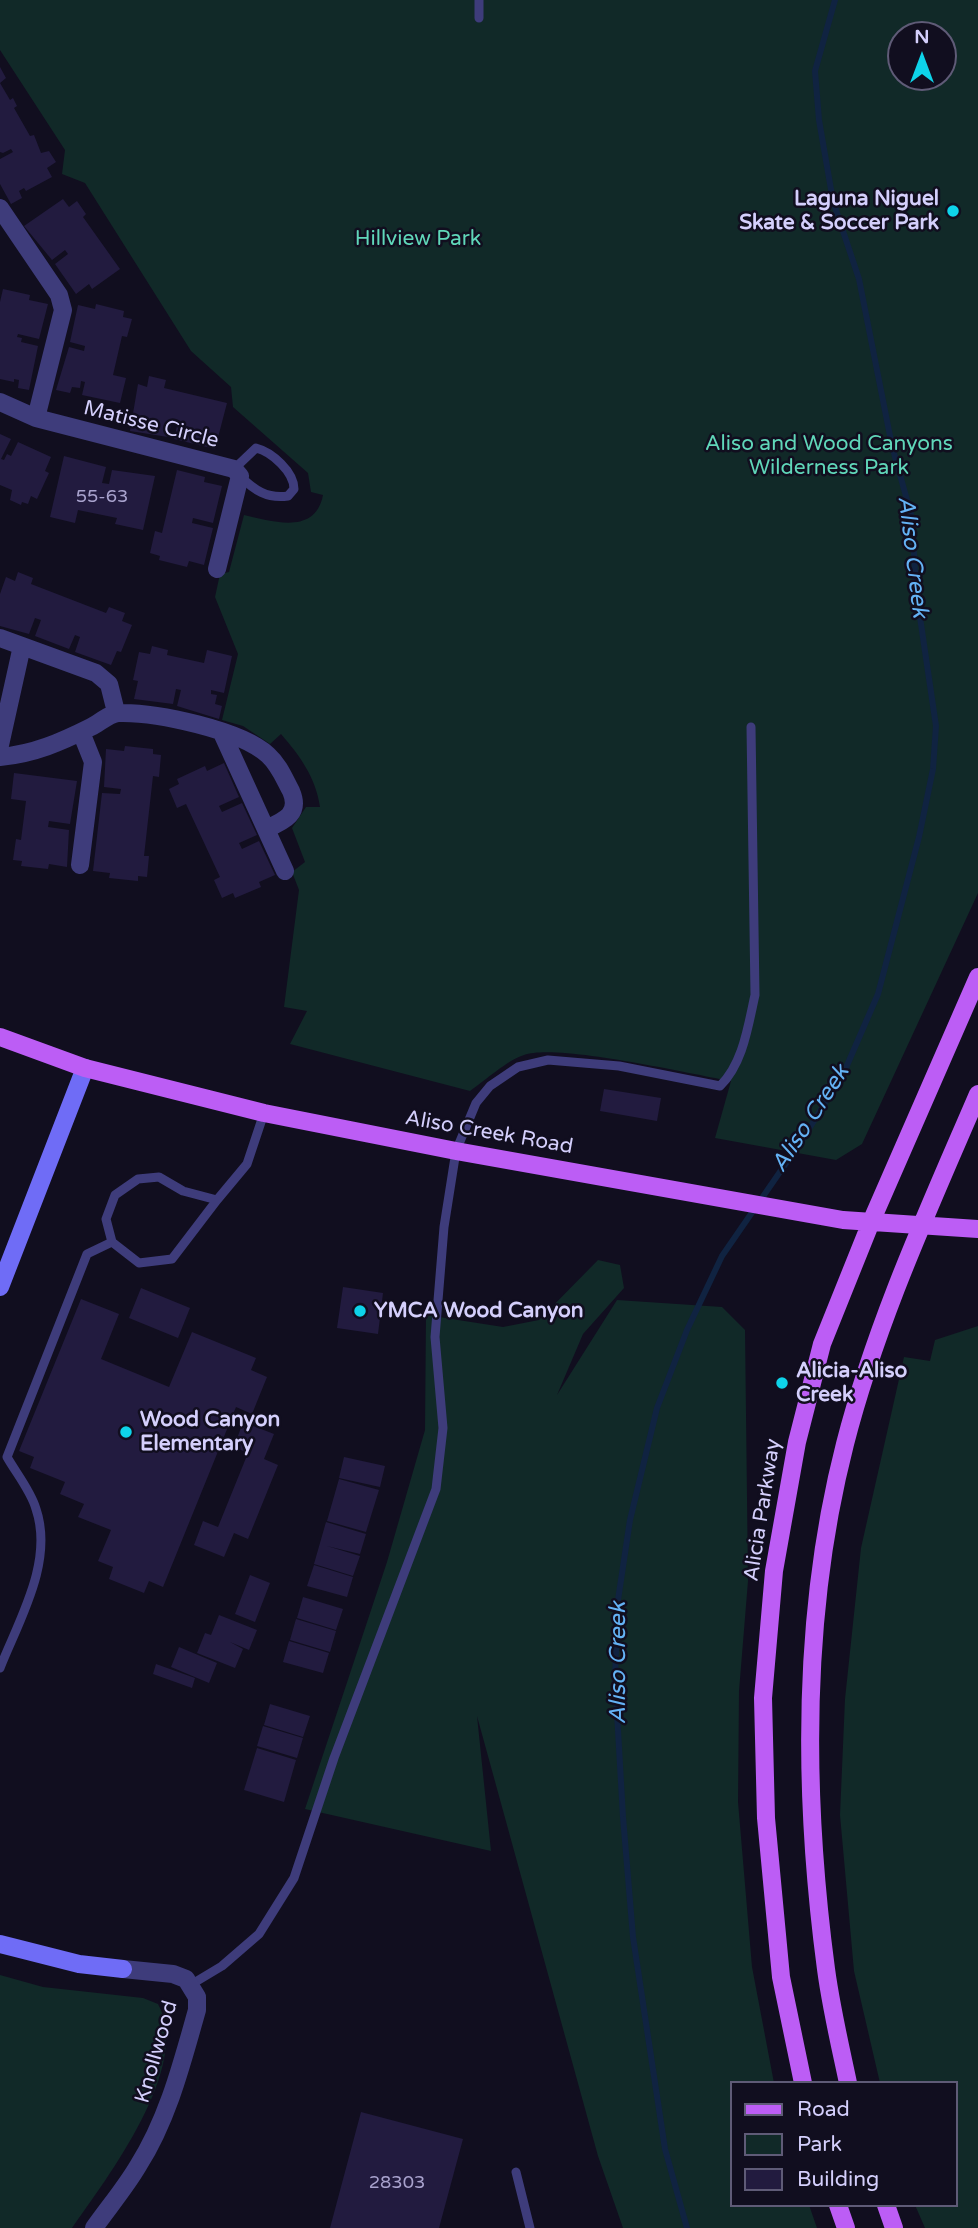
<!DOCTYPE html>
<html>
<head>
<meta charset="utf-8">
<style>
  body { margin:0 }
  #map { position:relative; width:978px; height:2228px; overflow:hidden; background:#110e1f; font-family:"Varela Round",sans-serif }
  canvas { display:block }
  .legend { position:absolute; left:730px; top:2081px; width:228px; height:126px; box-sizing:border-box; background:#110e1f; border:2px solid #5f5b77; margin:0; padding:9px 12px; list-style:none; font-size:21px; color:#d4cffc }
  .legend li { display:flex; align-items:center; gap:14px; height:35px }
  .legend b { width:35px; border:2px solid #5f5b77 }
  .north { position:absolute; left:887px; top:21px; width:70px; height:70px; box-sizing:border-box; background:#110e1f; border:2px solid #5f5b77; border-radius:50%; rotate:0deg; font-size:19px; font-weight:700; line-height:28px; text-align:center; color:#d4cffc }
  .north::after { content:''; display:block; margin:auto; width:24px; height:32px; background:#0ed3e9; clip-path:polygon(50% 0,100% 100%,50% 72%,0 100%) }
</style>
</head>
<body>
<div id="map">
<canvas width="978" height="2228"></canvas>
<ul class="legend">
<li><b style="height:9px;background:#bc5df5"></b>Road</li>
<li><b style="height:19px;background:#112928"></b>Park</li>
<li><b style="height:19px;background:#221b3f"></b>Building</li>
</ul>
<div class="north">N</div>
</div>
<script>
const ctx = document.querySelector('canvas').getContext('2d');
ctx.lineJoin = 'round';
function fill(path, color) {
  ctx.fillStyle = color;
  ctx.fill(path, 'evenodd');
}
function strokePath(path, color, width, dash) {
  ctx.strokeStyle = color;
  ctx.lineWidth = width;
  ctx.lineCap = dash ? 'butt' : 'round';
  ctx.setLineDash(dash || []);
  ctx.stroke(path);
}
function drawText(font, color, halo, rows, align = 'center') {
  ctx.font = font + ' "Varela Round",sans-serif';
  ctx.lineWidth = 5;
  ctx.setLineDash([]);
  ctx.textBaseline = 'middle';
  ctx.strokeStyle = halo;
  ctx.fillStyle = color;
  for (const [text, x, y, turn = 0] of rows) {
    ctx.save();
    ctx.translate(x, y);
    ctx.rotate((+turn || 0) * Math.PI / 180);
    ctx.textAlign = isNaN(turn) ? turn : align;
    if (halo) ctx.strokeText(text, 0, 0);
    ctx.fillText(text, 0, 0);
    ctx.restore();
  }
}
const green = new Path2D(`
  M0,0H978V893L862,1144L836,1160L715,1138L731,1081C690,1074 557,1043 524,1055C506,1061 486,1080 470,1091L290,1044L307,1011L284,1007L299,890L292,872L305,862L292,828L306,807H320C316,778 300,756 281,734L270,744L243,726L222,720L238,654L215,597L220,574L229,572L244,515C272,521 315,536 323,495L311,492L308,473L233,407L231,387L191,351L85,183L62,174L65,150L0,50ZM901,35H943V77H901Z
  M598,1260L620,1265L624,1288L583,1334L557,1395L617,1300L722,1307L745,1330L748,1581L739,1691L738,1802L752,1967L774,2083H731V2205H809L817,2228H623L598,2156L477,1716L491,1851L305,1809L387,1562L425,1430L426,1315L503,1327L539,1320Z
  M978,1326V2228H925L915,2205H955V2083H880L854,1971L840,1815L845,1699L861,1548L904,1357L930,1361L935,1340Z
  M0,1975L43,1987L143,1998L158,2004C193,2066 107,2178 72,2228H0Z`);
const stream = new Path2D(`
  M687,2228L665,2149L633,1937L623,1817L615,1678L618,1600L630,1520L657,1408L687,1330L722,1256L804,1137L845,1070L878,994L919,837L933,769L936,726L916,590L912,518L892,446L859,279L833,201L819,120L815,71L835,0`);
const building = new Path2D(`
  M0,67L6,78L0,83L10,100L13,98L17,106L14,108L30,136L34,135L41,153L49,151L56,162L47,168L52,177L26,191L24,188L19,191L22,198L11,204L0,184V159L13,152L11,149L3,153L0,152Z
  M63,199L69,207L77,201L86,214L83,217L120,269L92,289L89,284L76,294L55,264L68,254L65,250L52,260L24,226Z
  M3,289L30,295L29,300L48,304L39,339L18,334L17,337L22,338L21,342L38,346L29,390L18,388L19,380L14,379V382L0,379V302Z
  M96,304L124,311L123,317L132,319L127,337L122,336L113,375L126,378L120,403L82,395L85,382L81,381L80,388L72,387L70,393L56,390L69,347L84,351L85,346L70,342L78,305L95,309Z
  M149,376L166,380L164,388L227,403L215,449L174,439L178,422L172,421L168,437L130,431L138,384L147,387Z
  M0,434L11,439L1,459L4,460L7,454L11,456L18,442L51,457L45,471L49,473L37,499L31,496L28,504L22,502L21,505L10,500L12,490L0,485Z
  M64,456L106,467L102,483L109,484L112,470L155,476L143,530L115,524L117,518L78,510L75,523L50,517Z
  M177,470L205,477L204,482L222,486L213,523L193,518L192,523L213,528L204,565L189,561L187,567L159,560L160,556L150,553L155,531L162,533Z
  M18,572L33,578L31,584L106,613L109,607L125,613L122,621L132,625L121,652L117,651L111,665L75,652L80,637L75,635L69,649L35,636L41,620L35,618L29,634L0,626V594L6,577L15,581Z
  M152,646L168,650L167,655L204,663L207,650L232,656L224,693L211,690V694L217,695L215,704L222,706L219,719L177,706L181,690L176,689L173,704L134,699L138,681L133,680L139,652L150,654Z
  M125,746L153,749V754L161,755L159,777L153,776L144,856H149L147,877L138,876V881L109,878L110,873L93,871L102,793L120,794L121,789L104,787L106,749L124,751Z
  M224,763L239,797L219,806L222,812L242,803L257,835L239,843L242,849L259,841L275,875L259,882L261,887L235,898L233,893L222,898L214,880L220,877L186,804L177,808L169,789L179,784L177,779L205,766L207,771Z
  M14,773L77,781L70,824L49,821L48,827L69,830L67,867L49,864L48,869L21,866L22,861L13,860L16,839L21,840L26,801L11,799Z
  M604,1089L661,1098L657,1121L600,1111Z
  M343,1287L383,1293L378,1334L337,1328Z
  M141,1288L190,1308L178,1338L129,1318Z
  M81,1299L119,1314L101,1359L169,1387L192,1332L256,1358L251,1370L267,1377L252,1414L236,1407L163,1587L149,1581L144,1593L109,1579L113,1567L98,1561L111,1530L78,1517L84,1504L60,1494L65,1482L30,1468L34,1457L19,1451Z
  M243,1422L274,1434L264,1459L278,1465L248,1539L234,1533L224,1557L194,1545L203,1521L218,1527L248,1453L234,1447Z
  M344,1457L385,1466L380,1487L339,1478Z
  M339,1479L379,1490L366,1532L327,1521Z
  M326,1522L366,1534L360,1554L327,1546L360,1556L353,1576L314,1564Z
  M314,1565L353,1577L347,1597L307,1586Z
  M250,1575L270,1583L255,1622L235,1614Z
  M303,1597L343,1609L336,1630L297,1618Z
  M219,1615L257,1630L249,1650L230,1642L243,1649L235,1668L197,1653L205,1633L211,1635Z
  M296,1619L336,1631L330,1652L290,1640Z
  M289,1641L329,1653L323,1673L283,1662Z
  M179,1647L217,1663L209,1683L171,1667Z
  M156,1664L195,1678L192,1688L153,1674Z
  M270,1704L310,1716L303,1737L264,1725Z
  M263,1726L303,1738L297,1758L257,1746Z
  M257,1748L296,1760L284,1802L244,1790Z
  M361,2112L463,2139L439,2228H330Z`);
const lane = new Path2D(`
  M479,0V18
  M234,469L256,448C272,452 294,472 294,489L288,496C267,499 254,490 240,476
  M217,1200L172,1259L139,1263L112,1242L106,1219L115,1195L138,1179L159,1177L183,1191L217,1200L247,1164L264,1113
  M0,1668C19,1620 54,1562 36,1509C31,1491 16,1473 7,1457L87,1254L112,1242
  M192,1984L222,1966L259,1934L294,1878L334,1758L436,1489L443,1428L435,1337L444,1227L456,1151L476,1103L490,1086L518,1067L548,1060L619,1066L720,1086C743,1064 748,1026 755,995L751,727
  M516,2172L530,2228`);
const street = new Path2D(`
  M0,208L59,295L63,310L36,418L0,402
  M36,418L234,469L240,476L217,569
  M0,638L96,673L109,684L116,712
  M222,733L285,871
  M0,745L22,646
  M0,757C34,754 61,742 91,727C99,723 111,713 119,713C156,712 241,730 268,755C279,765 284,778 291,791C301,814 284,821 266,829
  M80,865L93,762L81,732
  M94,2228C108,2208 125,2188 138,2166C168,2119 182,2063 197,2010V1997L186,1979L173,1974L123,1969`);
const secondary = new Path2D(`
  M0,1287L85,1068
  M0,1944L79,1964L123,1969`);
const primary = new Path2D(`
  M0,1037L85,1068L264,1113L456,1151L843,1220L978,1229
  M803,2083L781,1977L766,1818L763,1698L774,1571L797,1442L822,1344L871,1222L978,977
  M848,2083C840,2045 831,2007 826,1969C803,1795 801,1615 845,1444C876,1323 929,1208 978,1094
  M838,2205L846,2228
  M886,2205L894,2228`);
const markers = [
  [953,211,7,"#0ed3e9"],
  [360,1311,7,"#0ed3e9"],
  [782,1383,7,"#0ed3e9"],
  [126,1432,7,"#0ed3e9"]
];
const numberNames = [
  ["55-63",102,497],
  ["28303",397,2183]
];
const poiNames = [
  ["Laguna Niguel",939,199,"right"],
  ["Skate & Soccer Park",939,223,"right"],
  ["YMCA Wood Canyon",374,1311],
  ["Alicia-Aliso",796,1371],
  ["Creek",796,1395],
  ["Wood Canyon",140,1420],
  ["Elementary",140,1444]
];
const parkNames = [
  ["Hillview Park",418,239],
  ["Aliso and Wood Canyons",829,444],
  ["Wilderness Park",829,468]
];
const streetNames = [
  ["Matisse Circle",151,425,14],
  ["Aliso Creek Road",489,1133,10],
  ["Alicia Parkway",763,1510,-81],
  ["Knollwood",157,2052,-74]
];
const waterNames = [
  ["Aliso Creek",912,557,83],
  ["Aliso Creek",811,1119,-57],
  ["Aliso Creek",619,1663,-90]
];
fill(green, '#112928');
strokePath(stream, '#102341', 6);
fill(building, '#221b3f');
strokePath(lane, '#3e3c7b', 9);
strokePath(street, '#3e3c7b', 18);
strokePath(secondary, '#6f6cf6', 18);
strokePath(primary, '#bc5df5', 18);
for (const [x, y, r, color] of markers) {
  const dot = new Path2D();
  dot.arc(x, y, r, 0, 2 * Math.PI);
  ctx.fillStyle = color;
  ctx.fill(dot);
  strokePath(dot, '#110e1f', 2.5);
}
drawText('18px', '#a8a2cd', null, numberNames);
drawText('bold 21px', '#d4cffc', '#110e1f', poiNames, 'left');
drawText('21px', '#60d7b9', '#110e1f', parkNames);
drawText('21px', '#d4cffc', '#110e1f', streetNames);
drawText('italic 23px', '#64b2f5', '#110e1f', waterNames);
</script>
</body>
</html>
